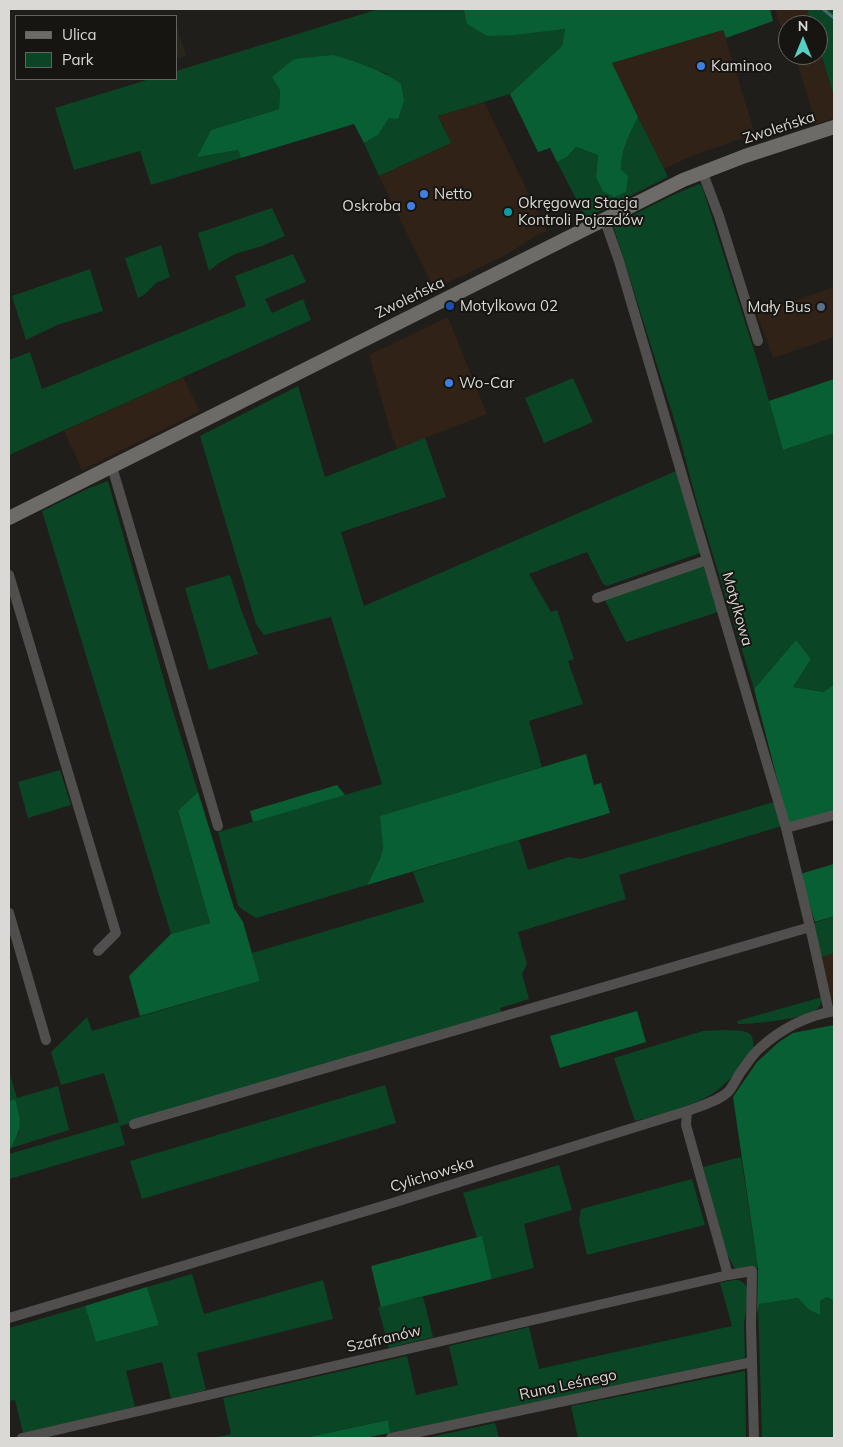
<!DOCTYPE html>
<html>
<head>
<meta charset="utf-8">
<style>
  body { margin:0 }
  #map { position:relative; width:843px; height:1447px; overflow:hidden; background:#201e1a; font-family:Mulish,sans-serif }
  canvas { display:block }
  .frame { position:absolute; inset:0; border:10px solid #dad9d6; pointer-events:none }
  .legend { position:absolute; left:15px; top:15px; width:162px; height:65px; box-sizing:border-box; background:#161511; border:1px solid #646360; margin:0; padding:6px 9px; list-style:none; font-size:15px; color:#dad9d6 }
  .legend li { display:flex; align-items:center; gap:10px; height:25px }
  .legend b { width:25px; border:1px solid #646360 }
  .north { position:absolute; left:778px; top:15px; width:50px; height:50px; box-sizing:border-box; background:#161511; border:1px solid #646360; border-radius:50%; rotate:0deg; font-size:14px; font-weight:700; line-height:20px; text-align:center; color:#dad9d6 }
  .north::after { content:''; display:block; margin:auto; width:18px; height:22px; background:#56cec4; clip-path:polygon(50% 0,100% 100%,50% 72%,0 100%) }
</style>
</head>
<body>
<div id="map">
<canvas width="843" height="1447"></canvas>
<div class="frame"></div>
<ul class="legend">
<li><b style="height:6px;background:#6c6b67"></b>Ulica</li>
<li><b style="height:14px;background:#0a4525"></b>Park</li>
</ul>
<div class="north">N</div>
</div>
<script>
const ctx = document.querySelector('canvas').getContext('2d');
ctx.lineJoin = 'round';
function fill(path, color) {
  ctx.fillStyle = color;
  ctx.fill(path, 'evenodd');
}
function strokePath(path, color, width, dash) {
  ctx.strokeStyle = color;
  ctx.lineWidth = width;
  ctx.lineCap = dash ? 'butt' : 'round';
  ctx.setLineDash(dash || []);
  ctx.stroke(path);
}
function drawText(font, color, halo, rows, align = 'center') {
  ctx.font = font + ' Mulish,sans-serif';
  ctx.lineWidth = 4;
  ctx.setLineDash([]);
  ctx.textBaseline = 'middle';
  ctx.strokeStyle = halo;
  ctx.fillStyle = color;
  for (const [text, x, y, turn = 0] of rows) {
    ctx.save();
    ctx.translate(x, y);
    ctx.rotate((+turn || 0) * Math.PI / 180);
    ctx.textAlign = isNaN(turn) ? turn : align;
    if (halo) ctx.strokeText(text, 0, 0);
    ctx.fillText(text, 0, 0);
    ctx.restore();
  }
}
const commercial = new Path2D(`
  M775,9H807L812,25H788V50Z
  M723,30L755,134L694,155L664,169L612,63Z
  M818,44L834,96V118L816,124L797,62L791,58L790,55H818Z
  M484,102L547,231L539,234L506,255L434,289L379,176L451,143L438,116Z
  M834,287V337L773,358L757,314Z
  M448,317L487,414L397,449L394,440H393L369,355Z
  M183,377L200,411L82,470L64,431Z
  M834,953V1000L830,995L819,958Z`);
const built = new Path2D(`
  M176,23L186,56L176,59Z`);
const green = new Path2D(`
  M379,9H466L516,35L565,29L562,46L510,94L438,116L451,143L379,176L364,143L378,135L389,117L387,74L366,66L334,55L280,90L279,109L211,130L198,156L238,150L241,158L151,185L140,151L74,170L55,108L150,79H176V71Z
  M807,9H834V96L818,44V25H812Z
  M638,117L668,177L586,218L557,162L567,157L576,147L598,155L596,177L621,170C621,149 629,135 638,117Z
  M699,184L702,186L758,363L783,450L834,433V685L823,692L793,687L811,659L796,640L754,689L697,503L679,435L613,225L673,195Z
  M272,208L285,236L262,246L235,254L219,263L209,271L198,233Z
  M161,245L170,277L156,283L144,295L138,298L125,258Z
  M293,254L306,282L265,299L272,313L303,299L311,320L9,455V360L30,352L42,389L246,306L235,276Z
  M90,269L103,311L57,325L26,340L12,296Z
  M573,378L593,422L544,443L525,398Z
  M298,386L325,477L425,438L446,497L341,532L364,606L676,471L700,553L607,586L603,584L587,552L529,574L551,612L557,610L574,659L568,661L583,704L529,721L542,767L381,816L383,848L380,859L367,885L256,918L243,910L238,905L218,832L382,784L331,617L264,635L256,624L200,436Z
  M108,481L171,705L198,792L178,812L210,923L171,934L42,511L87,489Z
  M703,565L718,612L626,642L605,600Z
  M230,575L241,609L258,654L209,670L185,588Z
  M60,770L71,805L28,818L18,782Z
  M774,802L782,826L619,875L626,899L518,932L527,964L522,974L529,999L500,1008L502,1014L120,1126L125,1145L9,1179V1154L119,1122L104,1073L61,1085L51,1052L87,1017L92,1031L260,981L252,953L424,902L413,872L519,840L528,870L569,857L581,859Z
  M834,916V953L819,958L812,924Z
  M822,997C821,1001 821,1005 818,1008C808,1019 754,1024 738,1024L737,1021Z
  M723,1030C731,1031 744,1029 750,1034C754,1038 754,1047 752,1052C748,1062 721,1089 712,1094C688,1108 661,1114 635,1121L614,1058L703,1031Z
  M9,1072L17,1098L58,1086L69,1130L11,1148L19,1133L15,1099L9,1101Z
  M385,1085L396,1123L142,1199L130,1161Z
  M741,1157L758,1268L735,1269L727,1254L703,1167Z
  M559,1165L572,1210L524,1224L534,1268L492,1279L482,1237L477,1238L463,1193Z
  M692,1179L705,1225L587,1255L579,1221L581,1209Z
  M192,1274L204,1314L323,1280L333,1319L197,1353L206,1390L171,1399L162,1362L126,1371L135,1407L23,1433L15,1400L9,1401V1328L85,1306L96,1342L159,1325L147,1287Z
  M733,1280H739L746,1285L749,1294L744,1323L745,1358L390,1433L387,1420L304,1438H214L231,1434L223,1398L407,1356L416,1395L458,1385L449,1346L529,1327L539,1369L732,1326L720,1283Z
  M423,1297L433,1337L389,1348L378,1307Z
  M827,1297L834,1301V1438H762L758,1304L798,1298L809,1310L820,1315V1301Z
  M745,1371L746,1438H578L571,1406Z
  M495,1423L499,1438H426Z`);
const forest = new Path2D(`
  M464,9H770L773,21L726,38L723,30L612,63L638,117C629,135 621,149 621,170L628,176L626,192L614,197L603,191L596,177L598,155L576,147L567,157L557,162L550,148L538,152L510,94L562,46L565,29L516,35L487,36L467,24Z
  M334,55C359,63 380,69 401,84L404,101L398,119L389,118L378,135L364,143L354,124L241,158L238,150L197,157L211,130L279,109L280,90L272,77L294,59Z
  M834,379V433L783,450L769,401Z
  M796,640L811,659L793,687L823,692L834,685V812L789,825L754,689Z
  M586,754L594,785L601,783L610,813L367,885L380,859L383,848L380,816Z
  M337,785L345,795L253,822L250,811Z
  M198,792L234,908L243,922L260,981L140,1016L129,976L171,934L210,923L178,811Z
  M834,864V916L815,922L800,874Z
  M637,1011L646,1042L560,1068L550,1036Z
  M834,1025V1301L827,1297L820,1301V1315L809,1310L798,1298L759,1304L757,1313L758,1268L733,1097L757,1062L779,1042L793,1033Z
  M15,1099C21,1122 23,1126 11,1148L9,1149V1101Z
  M482,1236L492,1279L381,1307L371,1266Z
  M147,1287L159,1325L96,1342L85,1306Z
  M388,1420L390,1433L364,1438H304Z`);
const stream = new Path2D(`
  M823,9L834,18`);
const street = new Path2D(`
  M702,171L719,216L758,341
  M604,218L619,261L786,828L810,927L829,1012
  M112,467L218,826
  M9,575L116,933L98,951
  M597,598L707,560
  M786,828L834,815
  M9,913L46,1040
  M687,1111L686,1125L728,1275
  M134,1124L810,927
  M9,1318L386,1205L687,1111C700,1106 717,1102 728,1092C734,1086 737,1076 743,1069C748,1062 753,1054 760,1048C781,1029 806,1016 834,1011
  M22,1438L728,1275L752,1271L751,1325L754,1438
  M391,1438L555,1403L752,1362`);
const secondary = new Path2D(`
  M9,518L683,180L745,156L834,127`);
const markers = [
  [701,66,5,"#3f7fe0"],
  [424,194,5,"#3f7fe0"],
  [411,206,5,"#3f7fe0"],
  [508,212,5,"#0f9aa8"],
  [450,306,5,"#1a4fb4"],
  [821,307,5,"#5c6f8a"],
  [449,383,5,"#3f7fe0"]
];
const poiNames = [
  ["Kaminoo",711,66],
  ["Netto",434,194],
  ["Okręgowa Stacja",518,203],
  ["Kontroli Pojazdów",518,220],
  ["Oskroba",401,206,"right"],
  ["Motylkowa 02",460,306],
  ["Mały Bus",811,307,"right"],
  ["Wo-Car",459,383]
];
const streetNames = [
  ["Zwoleńska",779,128,-18],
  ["Zwoleńska",410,298,-26],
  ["Motylkowa",737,609,74],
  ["Cylichowska",432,1175,-17],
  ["Szafranów",384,1339,-13],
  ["Runa Leśnego",568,1385,-12]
];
fill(commercial, '#302216');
fill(built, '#29251b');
fill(green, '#0a4525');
fill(forest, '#095f34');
strokePath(stream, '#46696e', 3);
strokePath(street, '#504f4d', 10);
strokePath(secondary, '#6c6b67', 14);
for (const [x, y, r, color] of markers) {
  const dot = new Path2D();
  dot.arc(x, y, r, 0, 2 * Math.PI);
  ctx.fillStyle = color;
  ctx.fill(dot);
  strokePath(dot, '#161511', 2);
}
drawText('15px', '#dad9d6', '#161511', poiNames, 'left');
drawText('15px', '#dad9d6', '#161511', streetNames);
</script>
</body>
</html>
